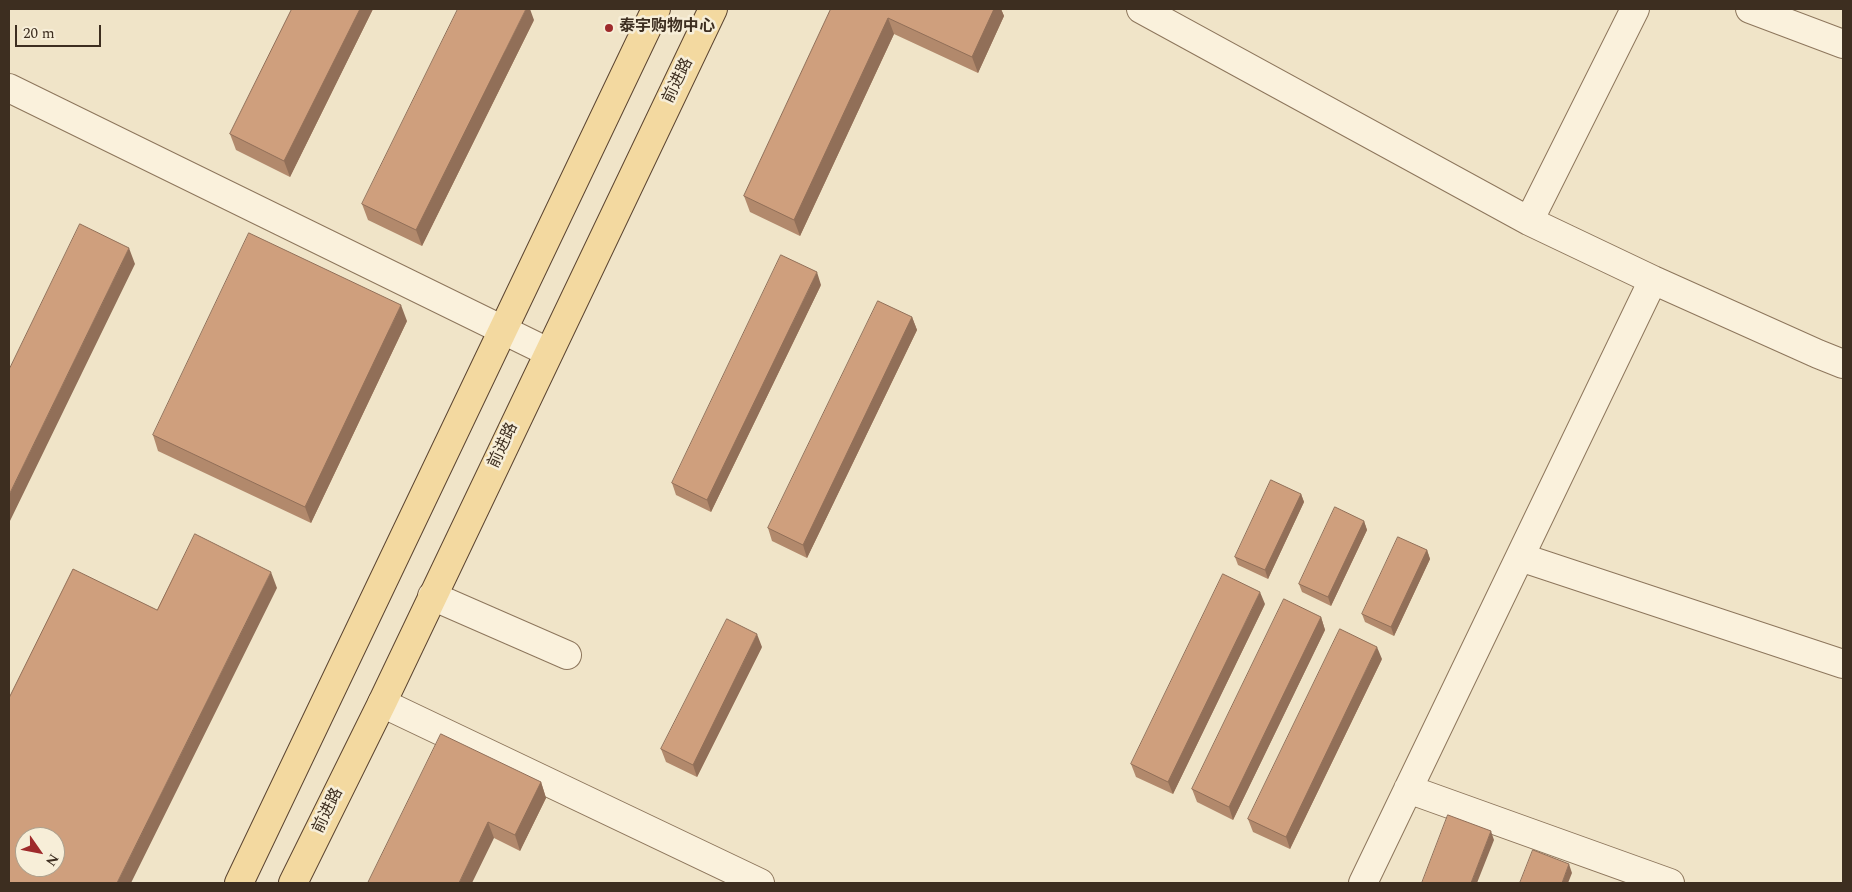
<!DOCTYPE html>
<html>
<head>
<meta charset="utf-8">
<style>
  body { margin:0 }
  #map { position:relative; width:1852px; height:892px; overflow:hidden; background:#f0e4c8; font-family:Spectral,serif }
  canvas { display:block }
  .frame { position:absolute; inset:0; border:10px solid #3d2e20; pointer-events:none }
  .north { position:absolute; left:15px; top:827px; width:50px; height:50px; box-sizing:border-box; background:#f7eed8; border:1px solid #ada18e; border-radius:50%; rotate:123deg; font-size:14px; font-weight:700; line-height:20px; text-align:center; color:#3d2e20 }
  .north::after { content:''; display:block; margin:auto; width:18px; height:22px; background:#9e2a2b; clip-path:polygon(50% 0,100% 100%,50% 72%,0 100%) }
  .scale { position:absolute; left:15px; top:25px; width:86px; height:22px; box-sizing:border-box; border:2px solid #3d2e20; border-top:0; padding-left:6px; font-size:15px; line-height:18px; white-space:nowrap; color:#3d2e20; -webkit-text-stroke:4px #f7eed8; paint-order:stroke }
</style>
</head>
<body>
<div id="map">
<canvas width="1852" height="892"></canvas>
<div class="frame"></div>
<div class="north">N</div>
<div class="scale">20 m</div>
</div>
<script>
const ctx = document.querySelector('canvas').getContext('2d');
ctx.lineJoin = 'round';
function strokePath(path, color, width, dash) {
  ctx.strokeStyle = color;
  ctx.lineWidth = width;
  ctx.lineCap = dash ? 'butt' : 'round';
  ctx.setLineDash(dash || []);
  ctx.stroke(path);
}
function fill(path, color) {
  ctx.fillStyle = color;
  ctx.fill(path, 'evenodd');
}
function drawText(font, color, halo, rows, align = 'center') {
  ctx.font = font + ' Spectral,"Noto Sans SC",serif';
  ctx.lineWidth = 5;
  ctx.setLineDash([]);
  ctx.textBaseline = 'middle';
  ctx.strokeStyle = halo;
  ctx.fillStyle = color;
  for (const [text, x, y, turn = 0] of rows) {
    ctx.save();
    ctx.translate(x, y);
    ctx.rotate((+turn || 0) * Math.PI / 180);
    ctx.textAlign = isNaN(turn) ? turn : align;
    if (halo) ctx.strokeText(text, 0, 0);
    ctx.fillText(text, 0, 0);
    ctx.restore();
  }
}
const minor = new Path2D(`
  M1141,9L1529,221L1653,280L1818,354L1843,364
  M1750,9L1843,44
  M9,88L548,352
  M1529,221L1635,9
  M1520,557L1843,664
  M432,596L567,655
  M382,703L760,883
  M1408,789L1670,883
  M1363,883L1653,280`);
const major = new Path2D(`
  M239,883L656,9
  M293,883L382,703L713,9`);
const wall = new Path2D(`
  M292,9H373L290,177L236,150L230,134Z
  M831,9H1001L1004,16L978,73L894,34L800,236L750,212L744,196Z
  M534,20L422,246L368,220L362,204Z
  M821,285L711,512L676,495L672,483Z
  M912,317L917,330L807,558L772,541L768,528Z
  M407,321L311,523L158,451L153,435Z
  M1301,494L1304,502L1268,579L1238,565L1235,557Z
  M1364,521L1367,530L1331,606L1302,592L1299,584Z
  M1427,550L1430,559L1394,636L1365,622L1362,614Z
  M1265,604L1173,794L1136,777L1131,764Z
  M1321,617L1325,630L1233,820L1197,802L1192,789Z
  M762,647L697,777L666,762L661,749Z
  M1382,659L1290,849L1253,832L1248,819Z
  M541,782L546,798L520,851L494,838L368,883Z`);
const shadedWall = new Path2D(`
  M360,9H373L290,177L284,161Z
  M526,9H530L534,20L422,246L416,230Z
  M994,9H1001L1004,16L978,73L972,57Z
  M888,18L894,34L800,236L794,220Z
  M129,248L135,264L9,523V495Z
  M817,272L821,285L711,512L707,500Z
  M401,305L407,321L311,523L305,507Z
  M912,317L917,330L807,558L803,545Z
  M1301,494L1304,502L1268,579L1265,570Z
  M1364,521L1367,530L1331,606L1328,597Z
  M1427,550L1430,559L1394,636L1391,627Z
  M271,572L277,588L131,883H117Z
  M1260,592L1265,604L1173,794L1168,782Z
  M1321,617L1325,630L1233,820L1229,807Z
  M757,634L762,647L697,777L693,765Z
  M1377,647L1382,659L1290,849L1286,837Z
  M541,782L546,798L520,851L515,835Z
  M488,822L494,838L472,883H459Z
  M1491,831L1494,840L1477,883H1471Z
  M1569,864L1572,873L1568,883H1562Z`);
const building = new Path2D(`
  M292,9H360L284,161L230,134Z
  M458,9H526L416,230L362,204Z
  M831,9H994L972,57L888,18L794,220L744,196Z
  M80,224L129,248L9,495V370Z
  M249,233L401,305L305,507L153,435Z
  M781,255L817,272L707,500L672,483Z
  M878,301L912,317L803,545L768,528Z
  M1271,480L1301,494L1265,570L1235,557Z
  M1335,507L1364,521L1328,597L1299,584Z
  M195,534L271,572L117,883H9V698L73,569L157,610ZM25,837H55V867H25Z
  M1398,537L1427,550L1391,627L1362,614Z
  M1223,574L1260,592L1168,782L1131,764Z
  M1284,599L1321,617L1229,807L1192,789Z
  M727,619L757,634L693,765L661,749Z
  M1340,629L1377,647L1286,837L1248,819Z
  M441,734L541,782L515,835L488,822L459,883H368Z
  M1448,815L1491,831L1471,883H1422Z
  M1533,850L1569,864L1562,883H1520Z`);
const markers = [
  [609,28,5,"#9e2a2b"]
];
const poiNames = [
  ["泰宇购物中心",619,28]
];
const streetNames = [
  ["前进路",679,81,-64],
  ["前进路",504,446,-65],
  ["前进路",329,811,-64]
];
strokePath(minor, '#8d765c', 30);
strokePath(major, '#5b4430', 30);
strokePath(minor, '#faf1dc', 28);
strokePath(major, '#f3d9a0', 28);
fill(wall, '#b2896c');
fill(shadedWall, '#916f58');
fill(building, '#cf9f7d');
strokePath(building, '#916f58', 1);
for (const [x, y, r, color] of markers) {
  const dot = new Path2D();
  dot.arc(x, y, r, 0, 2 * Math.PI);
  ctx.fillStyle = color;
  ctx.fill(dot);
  strokePath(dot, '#f7eed8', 2);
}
drawText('bold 16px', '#3d2e20', '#f7eed8', poiNames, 'left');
drawText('16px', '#3d2e20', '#f7eed8', streetNames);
</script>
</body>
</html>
